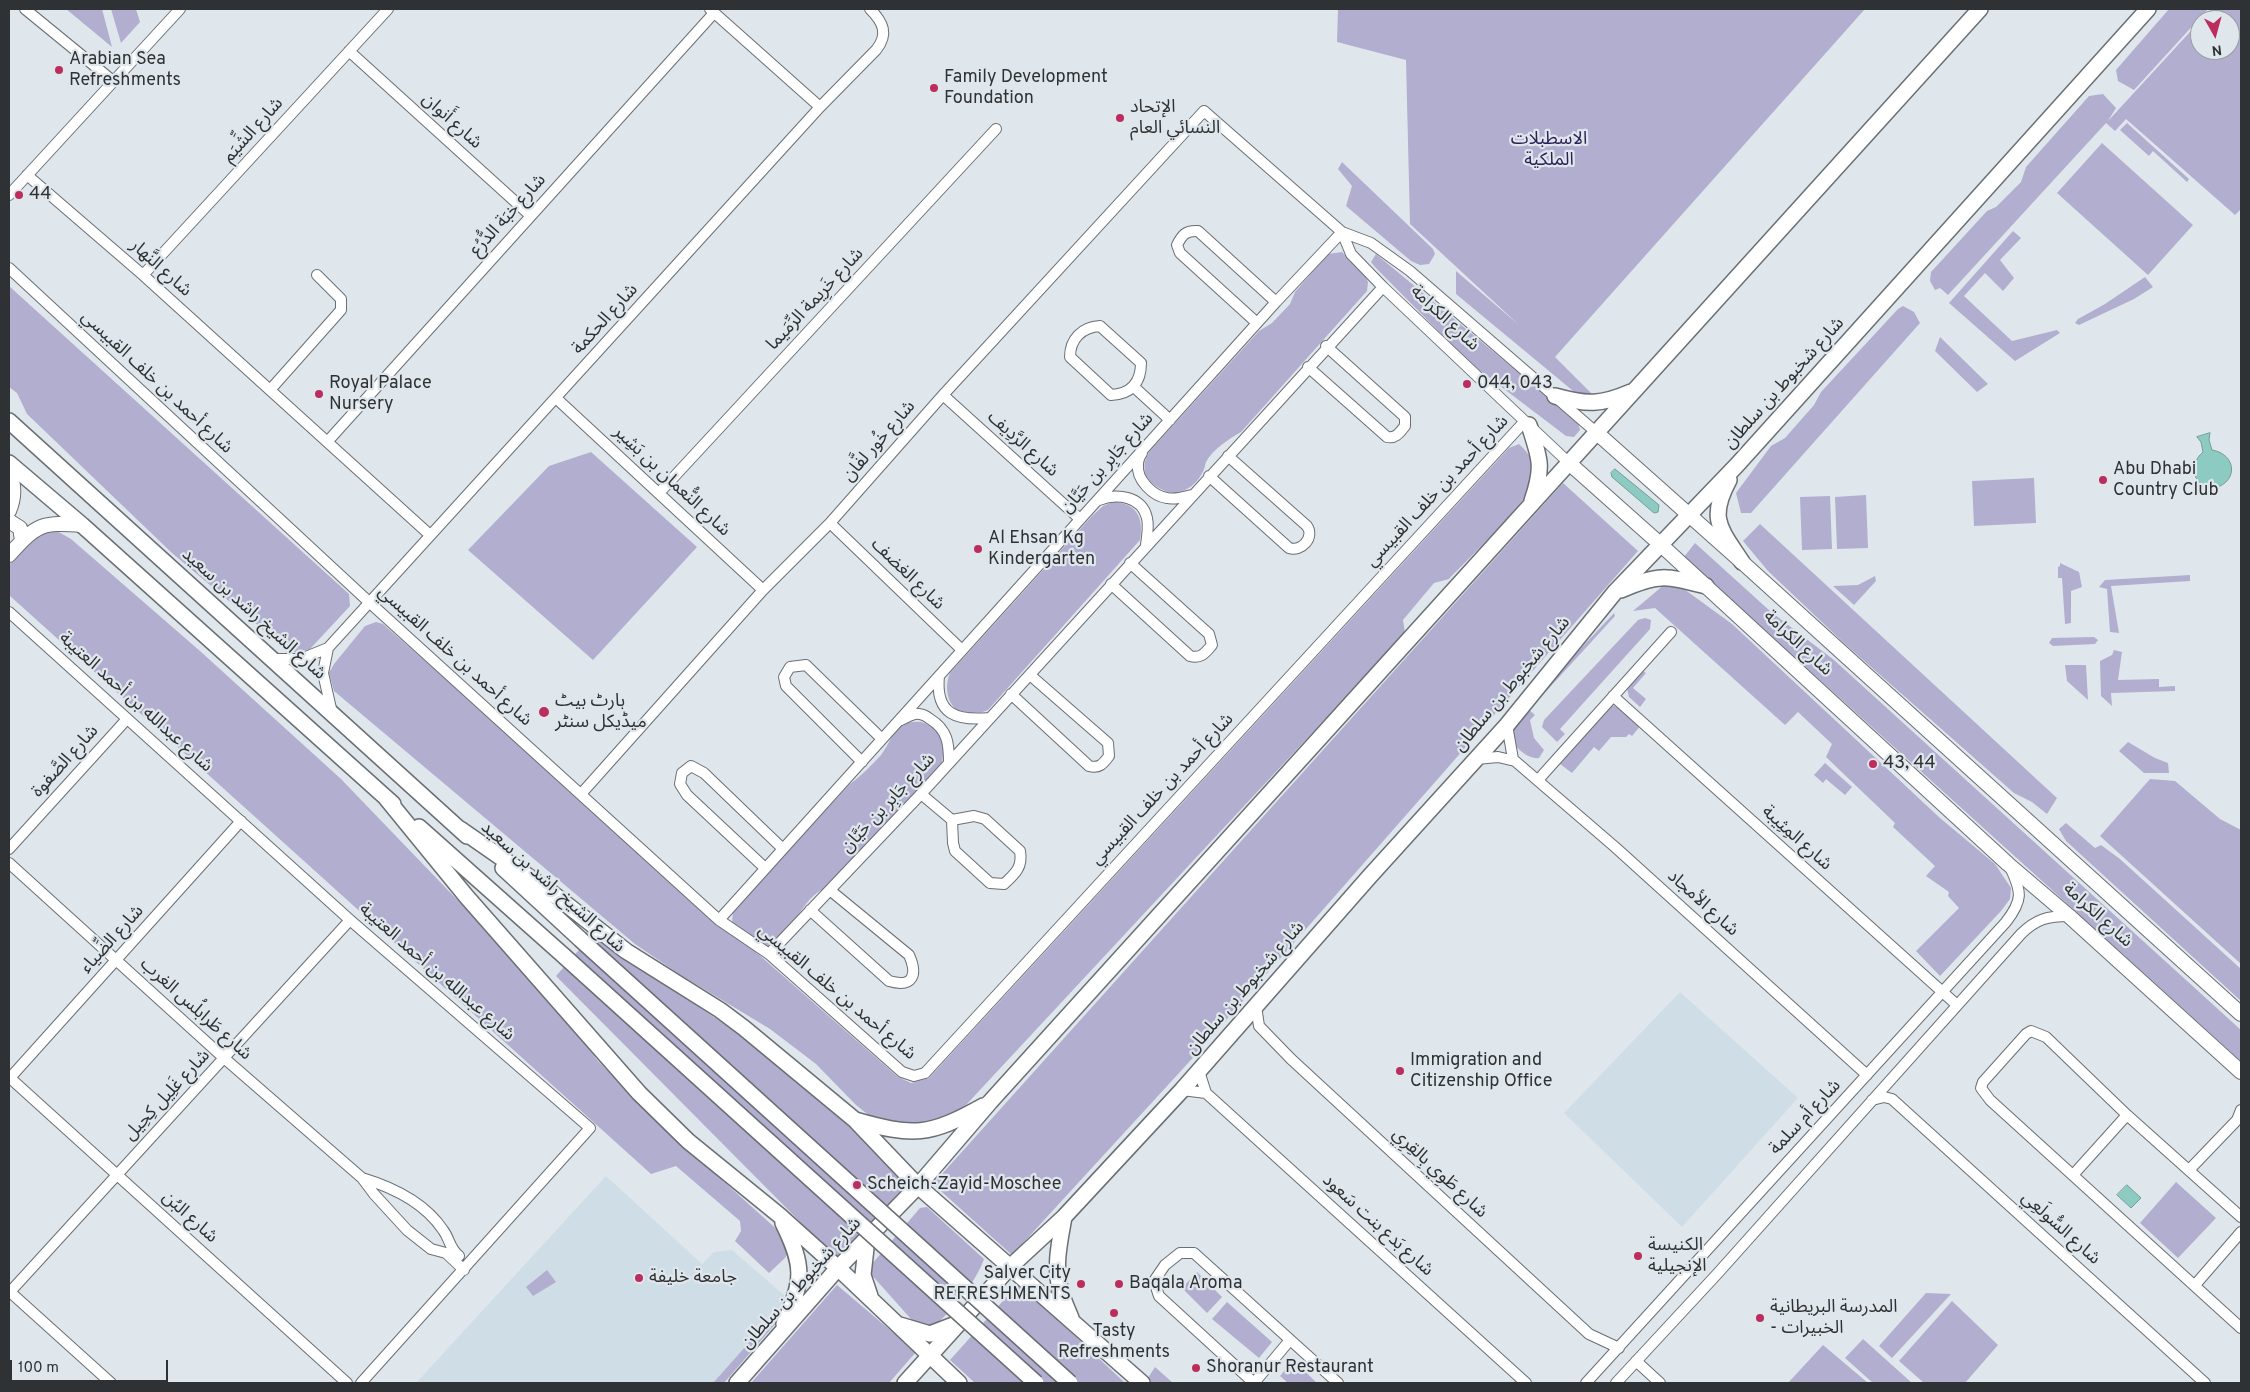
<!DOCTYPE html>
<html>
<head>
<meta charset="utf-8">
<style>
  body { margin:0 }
  #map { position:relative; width:2250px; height:1392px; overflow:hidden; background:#e0e7ec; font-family:Overpass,sans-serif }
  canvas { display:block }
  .frame { position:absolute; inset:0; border:10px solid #2f3234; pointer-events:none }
  .north { position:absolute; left:2190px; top:10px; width:50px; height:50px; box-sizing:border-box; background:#e0e7ec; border:1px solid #999fa2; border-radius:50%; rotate:173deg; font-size:14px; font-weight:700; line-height:20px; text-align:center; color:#2f3234 }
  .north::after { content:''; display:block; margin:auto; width:18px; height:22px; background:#bb2d5d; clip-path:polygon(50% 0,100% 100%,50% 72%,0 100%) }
  .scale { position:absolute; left:10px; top:1360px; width:158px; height:22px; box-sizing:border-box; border:2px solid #2f3234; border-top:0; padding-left:6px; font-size:15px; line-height:18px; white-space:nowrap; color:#2f3234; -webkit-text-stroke:4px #e0e7ec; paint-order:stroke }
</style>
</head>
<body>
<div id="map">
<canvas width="2250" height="1392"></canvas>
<div class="frame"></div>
<div class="north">N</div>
<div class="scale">100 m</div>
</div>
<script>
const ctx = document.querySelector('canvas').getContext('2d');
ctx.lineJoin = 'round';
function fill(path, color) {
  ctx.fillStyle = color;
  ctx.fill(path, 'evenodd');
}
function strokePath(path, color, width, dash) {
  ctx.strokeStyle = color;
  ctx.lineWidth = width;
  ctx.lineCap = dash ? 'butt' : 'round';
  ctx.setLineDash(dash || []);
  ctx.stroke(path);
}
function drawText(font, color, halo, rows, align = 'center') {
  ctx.font = font + ' Overpass,"Noto Sans Arabic",sans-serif';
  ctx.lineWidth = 4.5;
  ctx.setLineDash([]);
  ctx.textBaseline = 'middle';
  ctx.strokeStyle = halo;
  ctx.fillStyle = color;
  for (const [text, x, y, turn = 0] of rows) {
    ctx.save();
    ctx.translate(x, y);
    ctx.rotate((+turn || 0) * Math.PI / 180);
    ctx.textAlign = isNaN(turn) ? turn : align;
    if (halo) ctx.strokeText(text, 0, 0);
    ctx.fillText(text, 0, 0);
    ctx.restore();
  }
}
const built = new Path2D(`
  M1680,992L1798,1098L1682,1227L1564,1113Z
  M606,1176L702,1264L714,1252L732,1250L784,1295V1300L778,1310L713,1383H416Z`);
const green = new Path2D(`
  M66,9H102L112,47Z
  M111,9H136L140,22L121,43Z
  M1338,9H1865L1555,357L1596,398L1584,400L1456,294V271L1519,325L1410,224L1406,60L1337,42Z
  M2169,9H2208L2134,90L2118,81L2116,70Z
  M2211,9H2241V209L2235,215L2126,119L2115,131L2106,123L1948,295L1940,288L1935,290L1930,281L1931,272L1987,211L1996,207L2021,182L2026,167L2089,96L2103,94L2116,108L2108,121L2200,21V50H2230V20H2201Z
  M2127,123L2189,179L2187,182L2153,151L2149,156L2120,130Z
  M2102,143L2193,225L2148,275L2057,193Z
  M1342,162L1433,249L1435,254L1429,264L1420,265L1411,261L1346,206L1352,186L1338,169Z
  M2013,231L2021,238L2000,260L2014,278L2003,291L1985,273L1964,296L2012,341L2057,330L2060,333L2015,361L1949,303Z
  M1342,252L1366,277L1368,282L1367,291L1241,432C1229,439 1213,449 1206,462C1205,464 1205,467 1204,469C1198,485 1181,497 1165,491C1158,488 1151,484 1147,477C1142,468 1145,460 1149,452L1259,331L1272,323L1290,304L1295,292L1328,254Z
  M1376,254L1578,422L1580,430L1574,437L1566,436L1470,363L1374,266L1371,262Z
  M2145,277L2153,287L2134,299L2079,325L2075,323L2078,319L2105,304Z
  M9,286L349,594L350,606L310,649L297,653L287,650L172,553L27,414L17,393L9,387Z
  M1903,306L1914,312L1920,323L1751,513H1741L1736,493L1771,446L1785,438L1814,405L1821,392L1898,309Z
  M1940,337L1988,384L1977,392L1935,351Z
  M1519,444C1529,453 1537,465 1535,480C1531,499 1465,562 1449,579L1434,583L1403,620L1405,633L966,1105L955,1114L921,1127L885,1123L871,1117L856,1105L816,1064L770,1029L679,974L635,944L334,691L329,673L334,664L365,626L376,622L383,624L898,1077L911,1083L929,1078L1509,448Z
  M591,452L697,547L593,660L468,550L549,466Z
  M2034,478L2036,523L1974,526L1972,481Z
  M1563,483L1638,551L1190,1061L1012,1255L933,1184Z
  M1866,495L1868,548L1837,549L1835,497Z
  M1830,496L1832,549L1802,550L1800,497Z
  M1113,502C1137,503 1144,518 1140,540L988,710C982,712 975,716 969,715C948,712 943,689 950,673L1092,516L1103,506Z
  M1760,524L2057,798L2047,814L2032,802L2014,793L1845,644L1768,571L1743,541Z
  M55,530L71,539L200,651L341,779L544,990L598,1061L673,1136L782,1234L789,1250L785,1258L769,1273L735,1241L741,1231L740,1221L676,1166L651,1174L9,595V565L37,533Z
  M1695,543L1770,611L1834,660L2241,1030V1061L1684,557Z
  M2060,563L2079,572L2082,587L2071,591V623L2065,624L2062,578H2058V567L2060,566Z
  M2190,575V581L2111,586L2119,633L2110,632L2107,589L2099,587L2105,580Z
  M1875,576L1876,581L1854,605L1833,586L1858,585Z
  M1665,584L1684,589L1732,624L1940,818L1995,864L2011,888L2010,899L2001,911L1940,976L1916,951L1959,908L1948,896L1949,892L1926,876L1935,866L1893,827L1895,823L1826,757L1832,744L1798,712L1785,725L1655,608L1633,611Z
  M1614,613L1615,616L1529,710L1535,715L1530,720L1534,738L1544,750L1539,758C1528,760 1509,744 1510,732C1510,729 1513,724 1514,720Z
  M1645,618L1651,620L1650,629L1560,729L1565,734L1557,742L1542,727L1544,720L1638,620Z
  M2094,637L2098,640L2095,644L2053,646L2049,643L2052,638Z
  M2114,650L2122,652L2118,680L2159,679V687L2175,686V691L2111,693L2112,706L2101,696L2100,661L2112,655Z
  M2065,665H2086L2088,700L2067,681Z
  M1639,668L1646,673L1633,688L1646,699L1640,707L1629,697L1626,684Z
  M1612,705L1620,708L1641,725L1632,736L1629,734L1626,737H1611L1599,751L1594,747L1572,773L1556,761L1604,707Z
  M921,722C940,727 946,744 942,762L891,821L828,887C796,899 798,937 764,949L736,929L732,923L733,910L849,785C861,776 871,766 881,755C894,739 892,720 921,722Z
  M2128,742L2155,758L2168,763L2169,773H2144L2119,751Z
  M1825,763L1852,787L1845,795L1826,779L1823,783L1814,775Z
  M2150,779L2175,781L2220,819L2241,830V964L2100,836Z
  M2066,823L2095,848L2101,845L2120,859L2241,969V1001L2066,841L2059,829Z
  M593,934L756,1046L834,1112L909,1182L839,1261L556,976Z
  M2176,1182L2216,1218L2178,1258L2140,1223Z
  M927,1207L984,1259C976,1283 949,1314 930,1330L919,1328L869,1272L871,1265L920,1208Z
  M547,1270L556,1282L533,1296L526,1287Z
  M1197,1272L1222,1297L1207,1313L1182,1288Z
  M1019,1283L1125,1383H975L950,1360Z
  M837,1285L916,1352L889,1383H751Z
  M1926,1293L1951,1294L1892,1358L1879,1346Z
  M1952,1301L1998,1345L1965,1383H1924L1899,1361Z
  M1227,1302L1272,1342L1259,1358L1212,1319Z
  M778,1310L783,1315L724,1383H713Z
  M1863,1339L1912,1383H1873L1845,1358Z
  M1823,1345L1868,1383H1788Z
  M1293,1360L1317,1383H1288L1280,1376Z
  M1155,1367L1173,1383H1148L1146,1381Z`);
const water = new Path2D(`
  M2210,433L2209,440L2212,450C2236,454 2239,481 2215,488C2193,487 2187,466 2203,452L2201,442L2197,437Z
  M1615,469L1659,505L1658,512L1654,513L1612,477L1611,473Z
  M2127,1185L2141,1198L2131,1208L2117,1195Z`);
const street = new Path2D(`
  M25,9L113,81
  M710,9L820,107
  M349,51L531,216
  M27,175L143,275L430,535
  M9,195L180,9
  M1342,232L1351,254L1383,287L1569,463
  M9,268L369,602L719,920L769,954L902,1072L914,1076L925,1073L1525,421
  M143,275L388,9
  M1257,323L1180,253L1177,245C1182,235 1186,230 1198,231L1276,302
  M1100,326L1141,363C1141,383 1131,394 1111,395L1070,357C1070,339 1082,327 1100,326Z
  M1308,367L1387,437C1396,439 1400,432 1405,426V417L1326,346
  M1134,387L1170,420
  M270,390L341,310V299L317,275
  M943,395L1080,519
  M557,399L763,590
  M328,441L714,13
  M1142,453C1140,456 1138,461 1138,464C1136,480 1153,496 1167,498C1175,500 1184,497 1192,495
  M1209,476L1289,548C1301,552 1315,538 1307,526L1228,456
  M659,493L996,129
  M1099,500C1117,493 1142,496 1147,518C1149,527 1147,537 1146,545
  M830,523L962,650
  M1111,584L1190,656C1201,659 1205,653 1212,645L1209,634L1130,563
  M9,612L350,920L590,1128L361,1383
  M328,648L323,673L332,713
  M273,659H301L328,648L820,107L876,50C889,34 883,22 870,9
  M939,676C935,715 957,721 990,718
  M1011,694L1089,766C1099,769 1103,764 1109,756L1108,743L1030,675
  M1613,696L1957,1005
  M901,720C905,718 911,715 915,714C921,713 926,716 930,719C948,730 949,744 949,763
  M1507,725L1513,759
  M1476,759L1498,757L1515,761L1615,847L1867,1075
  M862,762L786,686L784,677L790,667L806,665L882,739
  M1538,780L1671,632
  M581,794L763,590L830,523L943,395L1204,111L1342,232L1371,243L1410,271L1597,433
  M921,794L952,820L953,843L955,851L990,883L1004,884C1015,874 1023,867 1020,851L985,819L974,816L952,820
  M9,849L127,719
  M9,863L224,1058L362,1178L374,1194L407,1230L431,1249L446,1253L464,1270
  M765,868L687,795L680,784L682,773L691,766L704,773L783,849
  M810,910L889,981C913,988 918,975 909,955L831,891
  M719,920L1276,302L1342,232
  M769,954L921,794L1383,287
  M1256,1006L1259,1026L1291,1059L1589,1334L1619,1348
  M1199,1071L1206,1093L1526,1383
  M9,1077L347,1383
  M9,1079L241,821
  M1182,1090L1206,1093
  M1872,1100L1884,1097L1892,1099L2205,1383
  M2190,1169L2237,1120L2241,1110
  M2073,1175L2127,1115
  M362,1178C392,1187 425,1203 443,1230C450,1239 449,1248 459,1256
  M2241,1217L2127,1115L2046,1037L2031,1031L2026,1034L1983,1082L1981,1088L1990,1100L2241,1328
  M2195,1285L2241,1232
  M9,1291L111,1383
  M9,1293L350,920
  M1636,1361L1660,1383
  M1254,1383L1159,1296L1154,1281L1165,1265L1180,1253H1194L1338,1383
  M1254,1383L1290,1340
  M1586,1383L2006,922C2023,900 2022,892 2010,867
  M1616,1383L1718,1273L2021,934C2036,919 2048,916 2069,916`);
const secondary = new Path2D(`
  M1597,433L1742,562L2241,1014
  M1569,463L1660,544L2008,864L2069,916L2241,1072
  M9,471C15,485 15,497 9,511
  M9,521L20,528L22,540
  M9,555C37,524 41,522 82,525`);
const primary = new Path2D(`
  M1555,396C1587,405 1601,405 1631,392
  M9,421L467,836
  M1529,425C1540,459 1544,466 1532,501
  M9,463L82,525L393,804
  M1729,480C1708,519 1720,528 1742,562
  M1621,590C1659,573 1667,576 1706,586
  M386,798L466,896L639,1093L688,1141L779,1215L838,1268L959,1383
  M419,827L564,956
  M460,829L552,893L626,951L720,1010L744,1028L855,1120L918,1186L1142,1383
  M503,868L580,939
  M855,1120C914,1137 929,1136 983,1106
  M1064,1217C1060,1240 1054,1265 1060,1288C1062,1298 1067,1308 1071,1318
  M783,1223C804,1266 804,1280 784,1324
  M867,1239L863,1275L870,1296
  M900,1325L930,1334L956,1324
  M737,1383L838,1268L918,1186L990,1102L1980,9
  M905,1383L1010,1267L1064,1217L1182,1090L1370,876L1507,725L1615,592L1737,465L2148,9`);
const primaryBridge = new Path2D(`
  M580,939L1070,1383
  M564,956L1036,1383`);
const markers = [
  [59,70,5,"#bb2d5d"],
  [934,88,5,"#bb2d5d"],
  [1120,118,5,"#bb2d5d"],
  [19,195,5,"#bb2d5d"],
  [1467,384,5,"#bb2d5d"],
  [319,394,5,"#bb2d5d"],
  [2103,480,5,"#bb2d5d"],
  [978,549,5,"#bb2d5d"],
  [544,712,6,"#bb2d5d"],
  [1873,764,5,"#bb2d5d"],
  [1400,1071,5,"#bb2d5d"],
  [857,1185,5,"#bb2d5d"],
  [1638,1256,5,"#bb2d5d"],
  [639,1278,5,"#bb2d5d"],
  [1081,1284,5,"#bb2d5d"],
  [1119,1284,5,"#bb2d5d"],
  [1114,1313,5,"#bb2d5d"],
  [1760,1318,5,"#bb2d5d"],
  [1196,1368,5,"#bb2d5d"]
];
const poiNames = [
  ["Arabian Sea",69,60],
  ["Refreshments",69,81],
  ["Family Development",944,78],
  ["Foundation",944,99],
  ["الإتحاد",1130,108],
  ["النسائي العام",1130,129],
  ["44",29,195],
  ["Royal Palace",329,384],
  ["Nursery",329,405],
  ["044, 043",1477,384],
  ["Abu Dhabi",2113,470],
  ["Country Club",2113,491],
  ["Al Ehsan Kg",988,539],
  ["Kindergarten",988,560],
  ["ہارٹ بیٹ",555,702],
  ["میڈیکل سنٹر",555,723],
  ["43, 44",1883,764],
  ["Immigration and",1410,1061],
  ["Citizenship Office",1410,1082],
  ["Scheich-Zayid-Moschee",867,1185],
  ["الكنيسة",1648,1246],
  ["الإنجيلية",1648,1267],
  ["Salver City",1071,1274,"right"],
  ["REFRESHMENTS",1071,1295,"right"],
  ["جامعة خليفة",649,1278],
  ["Baqala Aroma",1129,1284],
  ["المدرسة البريطانية",1770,1308],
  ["- الخبيرات",1770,1329],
  ["Tasty",1114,1332,"center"],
  ["Refreshments",1114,1353,"center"],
  ["Shoranur Restaurant",1206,1368]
];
const streetNames = [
  ["شارع أَنوان",451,122,42],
  ["شارع الشِّيَم",254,131,-48],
  ["شارع خبَة الدُّرُع",509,216,-48],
  ["شارع النَّهار",160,269,42],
  ["شارع خَرِيمة الرِّمَيما",816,300,-47],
  ["شارع الكرامة",1444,319,43],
  ["شارع الحكمة",606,320,-48],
  ["شارع أحمد بن خلف القبيسي",156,383,43],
  ["شارع شخبوط بن سلطان",1785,384,-48],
  ["شارع خُور لفَّان",880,442,-49],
  ["شارع الرَّدِيف",1022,445,42],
  ["شارع جَابِر بن حَيَّان",1108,464,-48],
  ["شارع النُّعمان بن بَشِير",671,482,43],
  ["شارع أحمد بن خلف القبيسي",1438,492,-47],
  ["شارع الغضف",907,575,44],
  ["شارع الشيخ راشد بن سعيد",253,615,42],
  ["شارع الكرامة",1797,644,43],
  ["شارع أحمد بن خلف القبيسي",454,657,42],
  ["شارع شخبوط بن سلطان",1513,685,-50],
  ["شارع عبدالله بن أحمد العتيبة",135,703,42],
  ["شارع الصَّفوة",66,762,-48],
  ["شارع أحمد بن خلف القبيسي",1163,790,-47],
  ["شارع جَابِر بن حَيَّان",889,804,-47],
  ["شارع المِثِيبة",1796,839,42],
  ["شارع الشيخ راشد بن سعيد",552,888,42],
  ["شارع الأمجاد",1702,904,42],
  ["شارع الكرامة",2097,916,42],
  ["شارع الضِّياء",113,940,-48],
  ["شارع عبدالله بن أحمد العتيبة",436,973,41],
  ["شارع شخبوط بن سلطان",1246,989,-49],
  ["شارع أحمد بن خلف القبيسي",836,993,40],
  ["شارع طَرابلُس الغرب",195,1010,42],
  ["شارع غَلِيل كِحِيل",168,1096,-47],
  ["شارع أم سلمة",1806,1118,-47],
  ["شارع طَوِي بِالقِرِي",1439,1174,43],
  ["شارع البُن",189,1218,42],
  ["شارع بَدع بنت سَعود",1377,1226,42],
  ["شارع السُّولَعِي",2060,1229,42],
  ["شارع شخبوط بن سلطان",802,1284,-48]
];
const parkNames = [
  ["الاسطبلات",1549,140],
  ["الملكية",1549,161]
];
fill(built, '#cfdde6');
fill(green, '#b1aed0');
fill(water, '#8dcbc2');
strokePath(water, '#719d97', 1);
strokePath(street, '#696f73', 12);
strokePath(secondary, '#696f73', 16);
strokePath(primary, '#696f73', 18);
strokePath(street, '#fff', 10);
strokePath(secondary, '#fff', 14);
strokePath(primary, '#fff', 15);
strokePath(primaryBridge, '#696f73', 18, []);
strokePath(primaryBridge, '#fff', 15);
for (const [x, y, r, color] of markers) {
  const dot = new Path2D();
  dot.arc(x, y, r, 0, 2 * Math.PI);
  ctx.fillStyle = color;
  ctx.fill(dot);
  strokePath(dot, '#e0e7ec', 2);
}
drawText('18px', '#2f3234', '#e0e7ec', poiNames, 'left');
drawText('18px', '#2f3234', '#e0e7ec', streetNames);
drawText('18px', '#2c2158', '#e0e7ec', parkNames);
</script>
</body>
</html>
